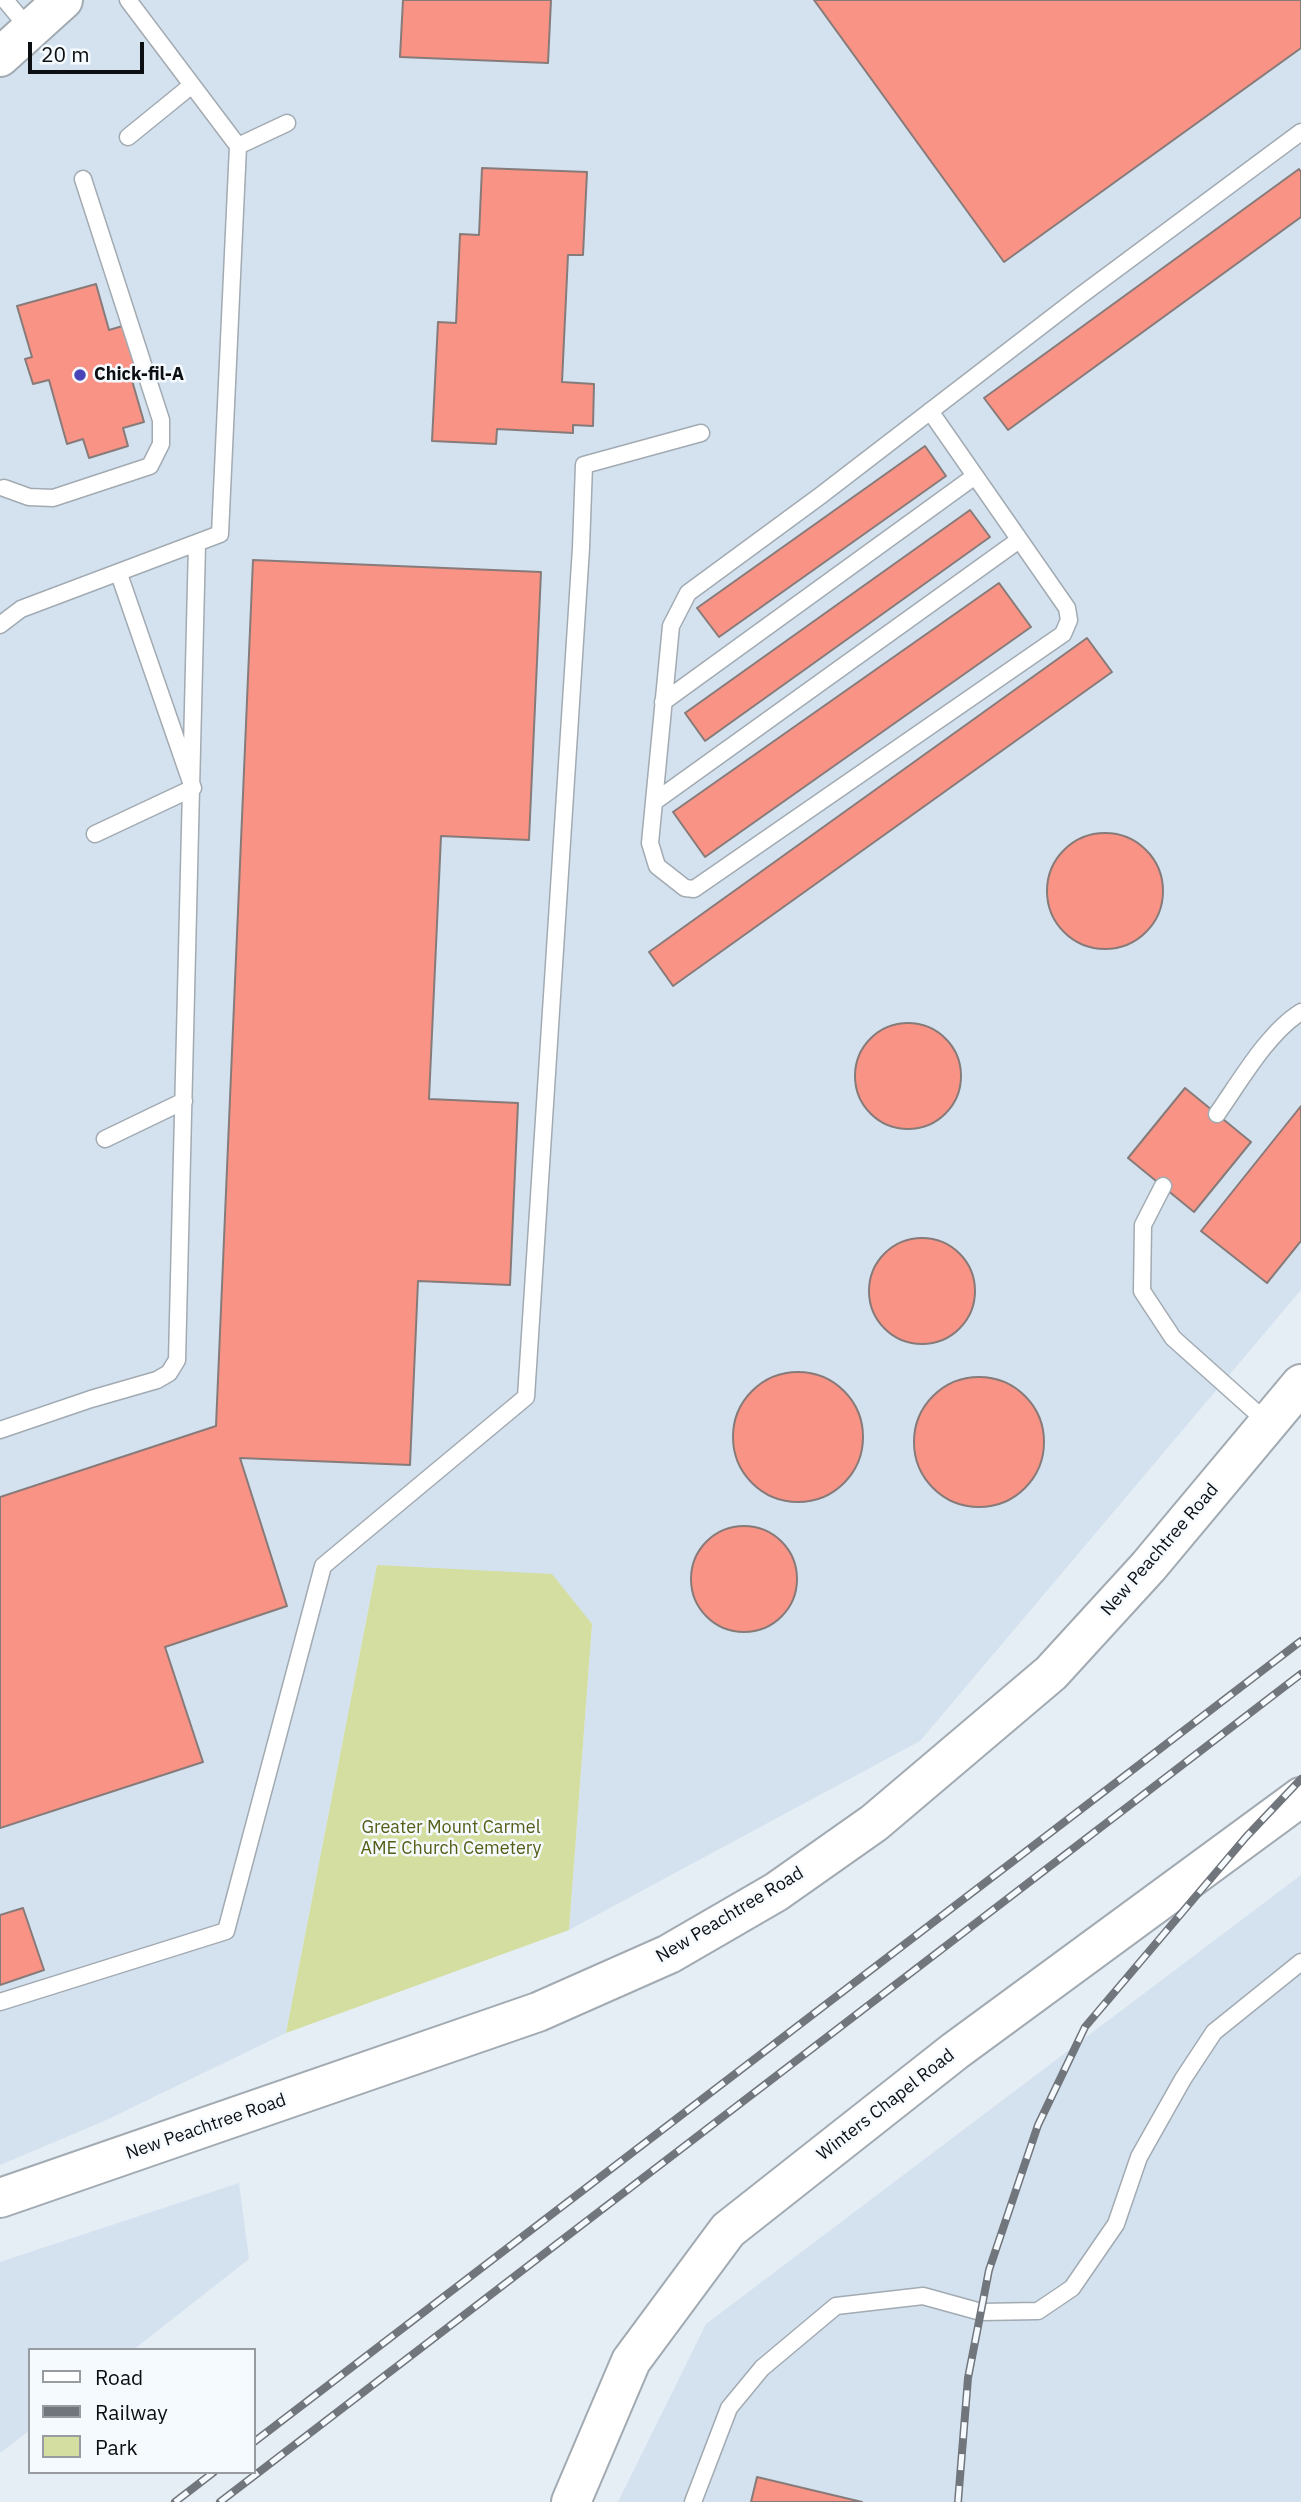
<!DOCTYPE html>
<html>
<head>
<meta charset="utf-8">
<style>
  body { margin:0 }
  #map { position:relative; width:1301px; height:2502px; overflow:hidden; background:#e5edf5; font-family:"IBM Plex Sans",sans-serif }
  canvas { display:block }
  .legend { position:absolute; left:28px; top:2348px; width:228px; height:126px; box-sizing:border-box; background:#f5faff; border:2px solid #989ca0; margin:0; padding:9px 12px; list-style:none; font-size:21px; color:#0c0f12 }
  .legend li { display:flex; align-items:center; gap:14px; height:35px }
  .legend b { width:35px; border:2px solid #989ca0 }
  .scale { position:absolute; left:28px; top:42px; width:116px; height:32px; box-sizing:border-box; border:4px solid #0c0f12; border-top:0; padding-left:9px; font-size:21px; line-height:24px; white-space:nowrap; color:#0c0f12; -webkit-text-stroke:5px #f5faff; paint-order:stroke }
</style>
</head>
<body>
<div id="map">
<canvas width="1301" height="2502"></canvas>
<ul class="legend">
<li><b style="height:9px;background:#fff"></b>Road</li>
<li><b style="height:9px;background:#71767c"></b>Railway</li>
<li><b style="height:19px;background:#d4dea0"></b>Park</li>
</ul>
<div class="scale">20 m</div>
</div>
<script>
const ctx = document.querySelector('canvas').getContext('2d');
ctx.lineJoin = 'round';
function fill(path, color) {
  ctx.fillStyle = color;
  ctx.fill(path, 'evenodd');
}
function strokePath(path, color, width, dash) {
  ctx.strokeStyle = color;
  ctx.lineWidth = width;
  ctx.lineCap = dash ? 'butt' : 'round';
  ctx.setLineDash(dash || []);
  ctx.stroke(path);
}
function drawText(font, color, halo, rows, align = 'center') {
  ctx.font = font + ' "IBM Plex Sans",sans-serif';
  ctx.lineWidth = 5;
  ctx.setLineDash([]);
  ctx.textBaseline = 'middle';
  ctx.strokeStyle = halo;
  ctx.fillStyle = color;
  for (const [text, x, y, turn = 0] of rows) {
    ctx.save();
    ctx.translate(x, y);
    ctx.rotate((+turn || 0) * Math.PI / 180);
    ctx.textAlign = isNaN(turn) ? turn : align;
    if (halo) ctx.strokeText(text, 0, 0);
    ctx.fillText(text, 0, 0);
    ctx.restore();
  }
}
const built = new Path2D(`
  M0,0H1301V1290L920,1741L569,1930L592,1624L377,1565L286,2033L102,2122L0,2165Z
  M1301,1875V2502H618L706,2324Z
  M239,2183L249,2259L133,2350H30V2430L0,2453V2262Z`);
const green = new Path2D(`
  M377,1565L552,1574L592,1624L569,1930L286,2033Z`);
const building = new Path2D(`
  M403,0H551L548,63L400,57Z
  M814,0H1301V48L1004,262Z
  M482,168L587,172L583,255H568L562,382L594,384L593,426L573,425V433L497,429L496,444L432,441L438,322L456,323L460,234L479,235Z
  M1299,169L1301,172V217L1008,430L984,398Z
  M96,284L109,330L126,325L139,368L129,370L144,422L123,428L128,446L89,458L83,439L67,444L49,380L33,384L25,359L32,357L17,306Z
  M925,446L946,476L719,637L697,608Z
  M970,510L990,537L705,741L685,713Z
  M253,560L541,572L529,840L441,836L429,1099L518,1103L510,1285L418,1281L410,1465L240,1458L287,1606L165,1647L203,1762L0,1828V1497L216,1426Z
  M999,583L1031,627L705,857L673,812Z
  M1087,638L1112,672L673,986L649,952Z
  M1047 891a58 58 0 1 1 116 0a58 58 0 1 1-116 0Z
  M855 1076a53 53 0 1 1 106 0a53 53 0 1 1-106 0Z
  M1185,1088L1251,1142L1194,1212L1128,1158Z
  M1301,1106V1241L1267,1283L1201,1231Z
  M869 1291a53 53 0 1 1 106 0a53 53 0 1 1-106 0Z
  M733 1437a65 65 0 1 1 130 0a65 65 0 1 1-130 0Z
  M914 1442a65 65 0 1 1 130 0a65 65 0 1 1-130 0Z
  M691 1579a53 53 0 1 1 106 0a53 53 0 1 1-106 0Z
  M23,1908L44,1970L0,1985V1915Z
  M757,2477L862,2502H751Z`);
const lane = new Path2D(`
  M5,0L30,30
  M128,137L192,85
  M238,146L287,123
  M930,411L1067,608L1069,620L1063,634L694,889L685,888L657,866L650,843L671,626L688,593L820,496L1080,296L1301,132
  M4,488L29,497L53,498L150,466L161,444V420L83,179
  M0,625L21,609L220,534L238,146L128,0
  M663,702L975,476
  M654,802L1019,540
  M95,834L193,788L119,574
  M1217,1114C1239,1083 1268,1032 1301,1012
  M105,1139L184,1101
  M1163,1186L1143,1225L1142,1291L1173,1338L1268,1423
  M0,1430L91,1399L157,1380L169,1373L177,1360L197,544
  M0,2002L226,1931L323,1566L526,1397L581,548L584,465L701,433
  M693,2502L729,2408L762,2368L836,2306L923,2296L981,2312L1038,2311L1072,2288L1116,2224L1139,2157L1183,2079L1214,2032L1301,1962`);
const secondary = new Path2D(`
  M0,2198L538,2012L669,1954L776,1892L874,1823L1051,1673L1148,1567L1301,1384
  M571,2502L631,2361L728,2230L955,2051L1301,1797`);
const primary = new Path2D(`
  M0,57L63,0`);
const rail = new Path2D(`
  M254,2442L1301,1641
  M175,2502L214,2472
  M220,2502L1301,1674
  M958,2502L968,2378L989,2270L1038,2125L1085,2027L1246,1837L1301,1779`);
const markers = [
  [80,375,7,"#4a44ba"]
];
const poiNames = [
  ["Chick-fil-A",94,375]
];
const streetNames = [
  ["New Peachtree Road",1160,1550,-49],
  ["New Peachtree Road",730,1915,-31],
  ["Winters Chapel Road",886,2105,-38],
  ["New Peachtree Road",206,2127,-19]
];
const parkNames = [
  ["Greater Mount Carmel",451,1828],
  ["AME Church Cemetery",451,1849]
];
fill(built, '#d4e2ef');
fill(green, '#d4dea0');
fill(building, '#f99385');
strokePath(building, '#877b7a', 2);
strokePath(lane, '#a2aab2', 19);
strokePath(secondary, '#a2aab2', 42);
strokePath(primary, '#a2aab2', 42);
strokePath(lane, '#fff', 16);
strokePath(secondary, '#fff', 38);
strokePath(primary, '#fff', 38);
strokePath(rail, '#71767c', 8);
strokePath(rail, '#f5faff', 5, [16]);
for (const [x, y, r, color] of markers) {
  const dot = new Path2D();
  dot.arc(x, y, r, 0, 2 * Math.PI);
  ctx.fillStyle = color;
  ctx.fill(dot);
  strokePath(dot, '#f5faff', 2.5);
}
drawText('bold 18px', '#0c0f12', '#f5faff', poiNames, 'left');
drawText('18px', '#0c0f12', '#f5faff', streetNames);
drawText('18px', '#555d15', '#f5faff', parkNames);
</script>
</body>
</html>
